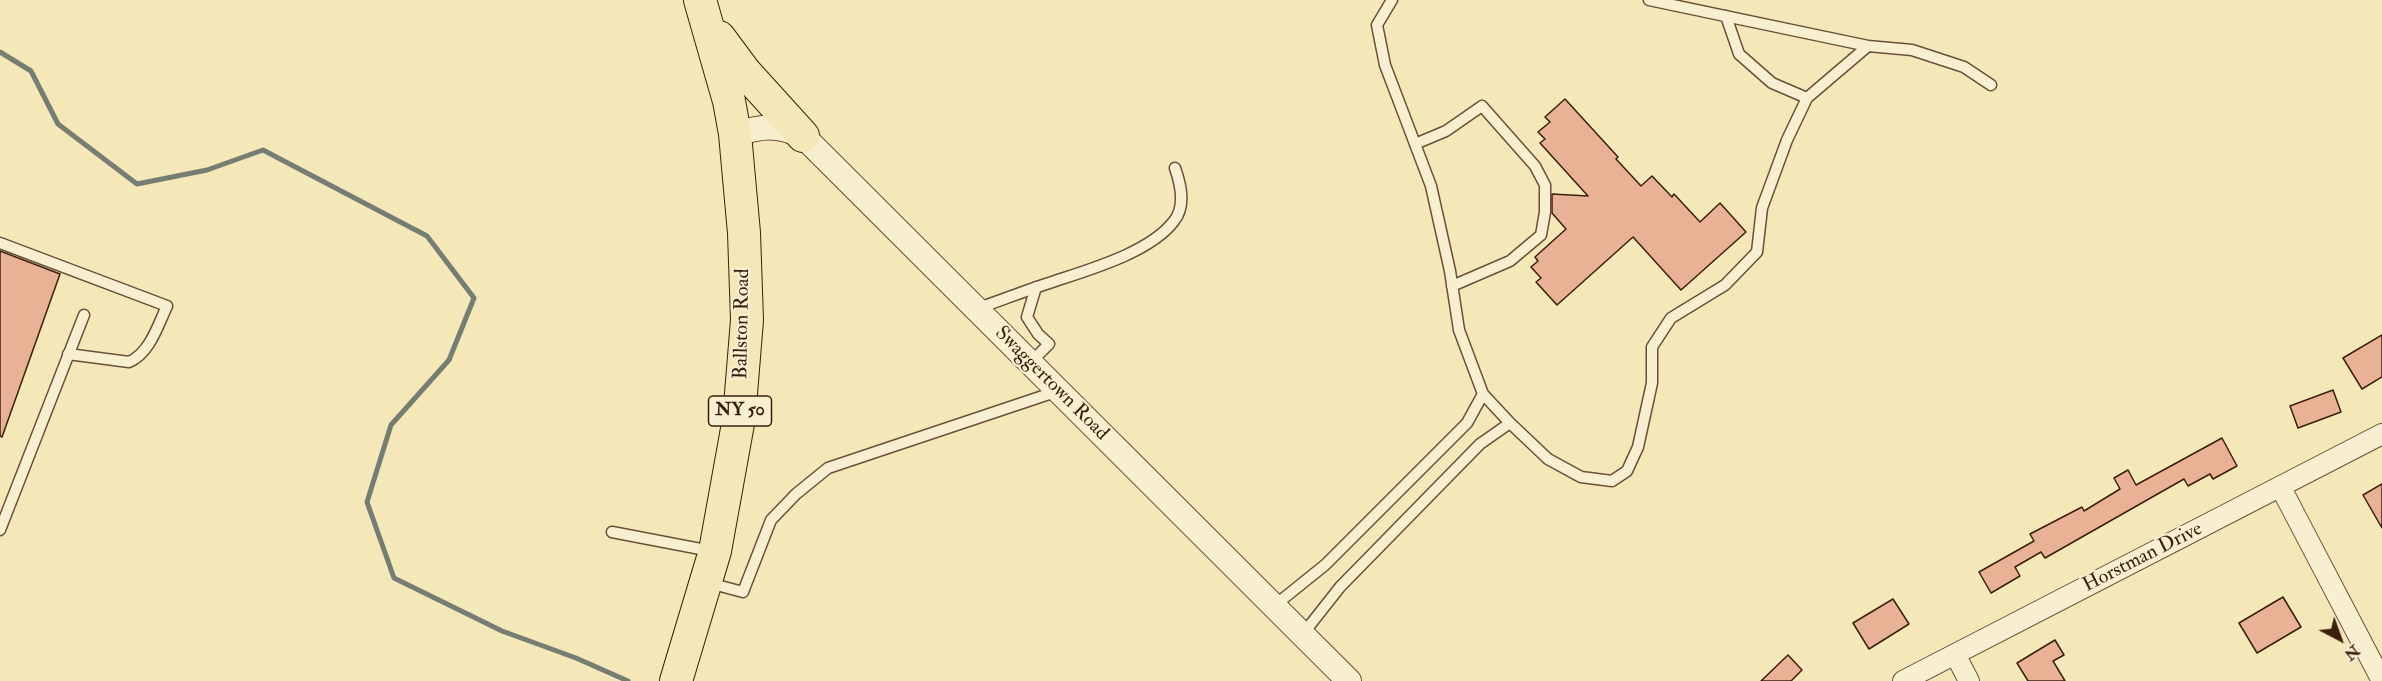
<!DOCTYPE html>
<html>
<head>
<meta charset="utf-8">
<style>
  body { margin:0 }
  #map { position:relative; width:2382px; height:681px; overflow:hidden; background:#f4e7b8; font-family:"IM FELL Double Pica",serif }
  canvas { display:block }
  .north { position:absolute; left:2310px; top:609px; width:60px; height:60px; -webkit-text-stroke:4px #f8efd1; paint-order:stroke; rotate:139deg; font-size:16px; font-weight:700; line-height:24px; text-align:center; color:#3a1f0e }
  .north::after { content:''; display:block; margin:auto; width:21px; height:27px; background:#3a1f0e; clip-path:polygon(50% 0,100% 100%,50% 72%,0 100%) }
</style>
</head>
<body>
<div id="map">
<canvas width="2382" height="681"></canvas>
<div class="north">N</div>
</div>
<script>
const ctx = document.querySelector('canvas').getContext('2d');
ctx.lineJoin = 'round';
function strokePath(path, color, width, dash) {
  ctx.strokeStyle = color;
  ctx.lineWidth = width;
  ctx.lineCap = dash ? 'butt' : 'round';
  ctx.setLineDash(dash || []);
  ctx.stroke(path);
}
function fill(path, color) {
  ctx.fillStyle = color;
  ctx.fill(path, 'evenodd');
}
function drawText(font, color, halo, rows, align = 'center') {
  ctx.font = font + ' "IM FELL Double Pica",serif';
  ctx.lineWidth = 4.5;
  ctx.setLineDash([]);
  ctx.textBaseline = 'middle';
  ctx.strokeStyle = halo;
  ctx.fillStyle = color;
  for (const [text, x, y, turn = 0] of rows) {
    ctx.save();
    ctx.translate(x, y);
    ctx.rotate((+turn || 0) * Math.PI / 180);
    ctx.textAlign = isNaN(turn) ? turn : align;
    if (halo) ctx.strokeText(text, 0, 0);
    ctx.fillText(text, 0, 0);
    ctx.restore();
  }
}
const stream = new Path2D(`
  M0,52L31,71L58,124L137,184L207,170L263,150L427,236L474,298L449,360L391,425L367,502L394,578L502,631L576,658L628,681`);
const building = new Path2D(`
  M1565,99L1618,157L1616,159L1641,186L1652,176L1672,197L1674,194L1700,222L1720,203L1746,232L1681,290L1633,237L1557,305L1536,282L1541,278L1531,267L1538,261L1535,257L1566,229L1552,213V194L1588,196L1540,143L1545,139L1538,132L1550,122L1545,117Z
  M0,251L60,274L2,437L0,436Z
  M2382,335V377L2362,389L2343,358Z
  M2333,390L2341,412L2298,428L2290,406Z
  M2222,438L2237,466L2213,479L2210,474L2188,486L2184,479L2045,558L2041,552L2015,567L2020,576L1991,593L1979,572L2034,541L2030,534L2082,507L2084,511L2120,489L2114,478L2128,470L2136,485Z
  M2382,484V528L2363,495Z
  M2283,597L2301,627L2257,653L2239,623Z
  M1893,599L1909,624L1869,649L1853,623Z
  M2055,640L2064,655L2053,661L2065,681H2028L2017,663Z
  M1788,655L1802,670L1791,681H1761Z`);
const service = new Path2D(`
  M1392,0L1377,25L1385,65L1431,186L1450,271L1459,330L1483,394L1510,423L1548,459L1581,477L1612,481L1627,471L1638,447L1652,383V347L1671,318L1725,285L1757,252L1762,208L1787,140L1807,98L1868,46L1912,50L1964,67L1991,85
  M1649,0L1868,46
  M1726,16L1739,54L1772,83L1807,98
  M1415,144L1446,131L1482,106L1535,166L1545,185V212L1541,235L1510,261L1452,286
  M0,243L167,306C158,325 150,353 129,362L68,354
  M976,309C999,301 1022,292 1046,284C1084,271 1149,254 1174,221C1186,206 1181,185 1175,168
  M1030,363L1049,344L1038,334L1027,317L1036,287
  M0,530L84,315
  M612,532L711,551
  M709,583L743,592L771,520L796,494L828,468L1058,391
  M1274,606L1325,565L1467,423L1483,394
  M1303,634L1340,587L1480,444L1510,423`);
const minor = new Path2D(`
  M2281,488L2382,681
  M1955,654L1969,681
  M1903,681L2382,434`);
const tertiary = new Path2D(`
  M735,134C763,126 776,124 803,136L1349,681`);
const primary = new Path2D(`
  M719,37L745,72L803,136
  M676,681L715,551L739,418L747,320L744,233L735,134L729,101L700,0`);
const shields = [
  [740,411,63]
];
const shieldNames = [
  ["NY 50",740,411]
];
const streetNames = [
  ["Ballston Road",743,324,-89],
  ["Swaggertown Road",1051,384,45],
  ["Horstman Drive",2143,558,-27]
];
strokePath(stream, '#767e73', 5);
fill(building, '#eab295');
strokePath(building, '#3a1f0e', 1.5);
strokePath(service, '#685138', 13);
strokePath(minor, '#685138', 22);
strokePath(tertiary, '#685138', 26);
strokePath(primary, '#3a1f0e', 34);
strokePath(service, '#f8efd1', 10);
strokePath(minor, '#f8efd1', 20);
strokePath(tertiary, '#f8efd1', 24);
strokePath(primary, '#f4e7b8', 32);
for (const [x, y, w] of shields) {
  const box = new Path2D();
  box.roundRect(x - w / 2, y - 15, w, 30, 4.5);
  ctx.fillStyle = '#f8efd1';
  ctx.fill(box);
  strokePath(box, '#3a1f0e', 1.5);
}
drawText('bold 18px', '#3a1f0e', null, shieldNames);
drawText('20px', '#3a1f0e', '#f8efd1', streetNames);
</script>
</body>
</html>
